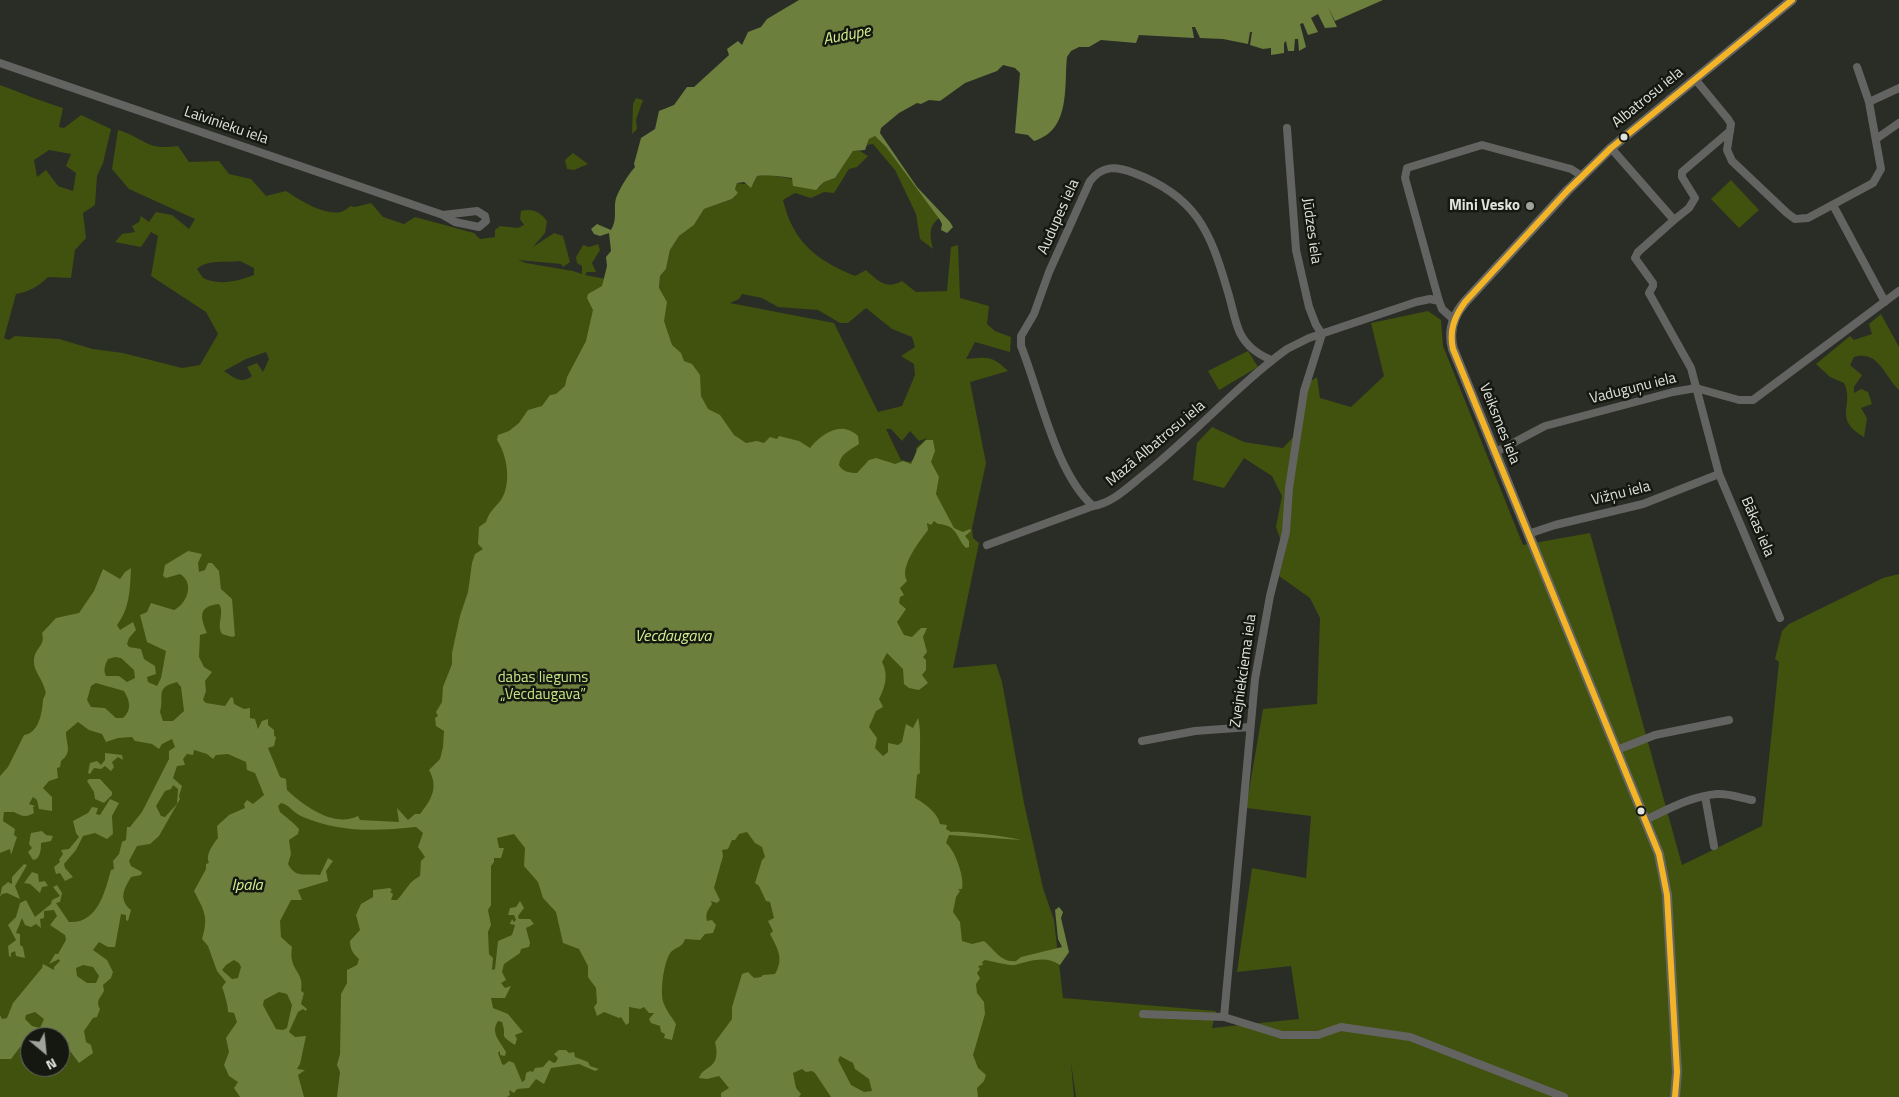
<!DOCTYPE html>
<html>
<head>
<meta charset="utf-8">
<style>
  body { margin:0 }
  #map { position:relative; width:1899px; height:1097px; overflow:hidden; background:#2a2c26; font-family:"Titillium Web",sans-serif }
  canvas { display:block }
  .north { position:absolute; left:20px; top:1027px; width:50px; height:50px; box-sizing:border-box; background:#151711; border:1px solid #666962; border-radius:50%; rotate:152deg; font-size:14px; font-weight:700; line-height:20px; text-align:center; color:#e0e3db }
  .north::after { content:''; display:block; margin:auto; width:18px; height:22px; background:#a0a39c; clip-path:polygon(50% 0,100% 100%,50% 72%,0 100%) }
</style>
</head>
<body>
<div id="map">
<canvas width="1899" height="1097"></canvas>
<div class="north">N</div>
</div>
<script>
const ctx = document.querySelector('canvas').getContext('2d');
ctx.lineJoin = 'round';
function fill(path, color) {
  ctx.fillStyle = color;
  ctx.fill(path, 'evenodd');
}
function strokePath(path, color, width, dash) {
  ctx.strokeStyle = color;
  ctx.lineWidth = width;
  ctx.lineCap = dash ? 'butt' : 'round';
  ctx.setLineDash(dash || []);
  ctx.stroke(path);
}
function drawText(font, color, halo, rows, align = 'center') {
  ctx.font = font + ' "Titillium Web",sans-serif';
  ctx.lineWidth = 5;
  ctx.setLineDash([]);
  ctx.textBaseline = 'middle';
  ctx.strokeStyle = halo;
  ctx.fillStyle = color;
  for (const [text, x, y, turn = 0] of rows) {
    ctx.save();
    ctx.translate(x, y);
    ctx.rotate((+turn || 0) * Math.PI / 180);
    ctx.textAlign = isNaN(turn) ? turn : align;
    if (halo) ctx.strokeText(text, 0, 0);
    ctx.fillText(text, 0, 0);
    ctx.restore();
  }
}
const green = new Path2D(`
  M0,85C22,93 40,101 63,108L59,127L64,128L81,115L111,129L103,163L97,176L95,205L83,213L86,238L75,250L71,278L48,277C39,286 29,292 16,294L4,338L9,340L15,336L59,339L93,349L123,353L182,368L200,365L218,334L206,312L151,276L158,236L151,232L141,247L115,242L122,234L135,232L132,226L139,222L141,216L149,222L156,212L172,215L189,229L195,219L129,189L112,169L118,130C145,138 146,151 178,146L189,162L219,161L229,174L251,179L266,196L286,191C300,200 335,224 350,206L355,207L371,203L383,217L404,224L415,217L474,233L480,239L495,237V230L500,226L518,228L524,225L520,219L521,211C533,208 540,212 547,221L545,233L533,247L554,233L563,236L570,262L563,267L561,264L518,260L526,263L573,271L582,274V266L577,263L576,257L583,245L589,247L598,244L600,250L592,263L596,272H587L585,275L659,289L660,276L666,269L670,250L679,236L694,225L704,209L732,199L738,193L735,189L737,183L753,185L757,176C780,174 797,180 819,188L824,182L835,178L853,151H860L868,156L857,167L849,169L834,193L824,192L811,198L795,193L783,200C793,242 816,260 855,276L866,270C878,281 886,290 902,281L916,292L947,291L951,247L958,245L960,298L989,306L987,324L995,331L1011,337L1010,352L975,342L966,359C988,357 992,355 1008,371L970,382L986,463L972,528L973,538L979,543L953,668L996,664L1002,682L1024,803L1043,888L1054,920L1063,998L1216,1011L1212,1028L1299,1019L1291,966L1237,972L1252,868L1306,878L1311,816L1246,808L1263,709L1317,704L1320,618L1310,598L1279,576L1285,552L1276,527L1282,496L1272,476L1244,458L1224,488L1193,480L1197,443L1212,427L1244,442L1283,448L1301,429L1309,382L1317,377L1320,398L1351,407L1384,376L1371,323L1428,311L1441,320L1443,346L1523,545L1590,533L1682,865L1762,826L1779,662L1775,659L1782,631L1789,624L1883,578L1899,574V1097H1076L1071,1063L1074,1097H0ZM49,150L71,154L66,166L76,173L73,191L58,186L46,170L37,177L34,160ZM240,261L254,268V275C237,281 221,286 203,278L197,269C207,259 227,263 240,261ZM742,294L762,298L778,307L818,310L840,323H848L866,308L892,329L912,337L915,347L901,356L914,364L915,375L902,406L878,412L834,323L730,303L739,299ZM266,352L269,359L263,372L257,363L247,367L252,376C242,385 233,377 224,371L246,359ZM886,429H891L902,441L910,431L919,441L927,438L916,448V458L910,462L901,460ZM30,1037H60V1067H30Z
  M636,98L643,100L636,120L637,129L632,134L633,104Z
  M875,136L886,147L939,218C928,227 930,236 933,249L920,239L916,214L895,170L873,144L867,145L869,139Z
  M573,153L588,164L574,170L567,169L565,160Z
  M1731,180L1759,210L1739,228L1711,199Z
  M1881,314L1899,347V390C1884,376 1879,350 1854,357L1850,365L1862,375L1854,387V393L1861,389L1868,392L1872,404L1861,408L1867,418L1864,437C1832,418 1855,406 1844,383L1830,377L1816,364L1850,336L1854,340L1872,334L1869,324Z
  M1248,351L1258,367L1219,390L1208,371Z`);
const water = new Path2D(`
  M799,0H1383L1335,21L1328,7L1337,27L1325,28L1318,14L1311,18L1318,32L1308,35L1303,23L1300,24L1306,47L1299,51L1298,39H1295L1294,51H1288L1286,41L1284,43V53L1271,55V48L1263,49L1250,45L1252,32H1250L1248,44L1223,39L1200,38L1195,27H1192L1194,38L1139,35L1136,43L1101,40L1089,47H1079L1071,51L1067,57C1064,87 1071,130 1034,141L1028,135L1015,133L1020,73L1015,68L1003,65L997,71L965,83L940,101L929,100L921,104L917,103L899,113L881,128L880,133L917,187L950,222L953,227L947,233L941,230L942,224L940,220L886,147L875,136L869,139L865,150L853,151L835,178L824,182L816,190L793,186L792,178C780,176 769,175 757,176L751,188L744,182L737,183L735,189L738,193L732,199L704,209L694,225L679,236L670,250L666,269L660,276L659,288L667,302L664,321L672,345L681,353L684,361L692,364L700,375L701,396L708,409L720,415L734,435L746,443L757,441L764,443L770,437L777,439L779,436L799,441L810,448C822,434 841,420 858,436L859,444C850,450 840,454 839,465C842,472 851,473 857,473L869,460L876,458L895,464L903,461L911,464L918,448L926,440H933L935,451L931,462L939,477L936,494L954,528L963,532L970,529L971,531L965,536L969,541V547L966,548C956,538 958,525 938,524L934,521L931,525L927,523L928,530C919,542 899,567 907,581L900,588L904,595L900,597L899,603L906,609L897,622L904,635L912,637L921,628H927L923,637L927,652L923,657L926,660V670L922,675L928,683L919,690L909,688L904,684L903,669L887,653L882,662C889,675 885,687 879,699L883,707L876,711L869,727L877,738L875,748L883,756L888,752V743L898,745L902,742L906,724L913,728L918,718C922,731 919,758 920,773L917,775L915,798C924,803 938,813 940,824L947,825L946,829L951,832C958,830 1012,837 1021,840L949,835L946,843C955,850 965,878 962,889H958L960,891L956,897L953,912L960,922L962,941L972,944L984,941C994,949 1001,963 1016,961L1021,957L1062,947L1058,939L1055,910L1059,907L1063,912L1061,918L1069,952L1060,965C1046,955 1030,961 1015,965C1010,966 991,961 985,960L982,962L983,965L978,966L980,969L977,973L980,978L976,984L977,993L984,1002L985,1014L973,1055L978,1068L986,1075L984,1081L977,1088L978,1097H831L815,1073L812,1071L806,1072L802,1069L793,1073L796,1088L801,1094L799,1097H721V1093L729,1088L719,1076L707,1079L699,1078C703,1065 722,1070 715,1042L732,1019V1007L742,974L748,972L754,978L761,977L763,975L775,974C784,959 778,949 770,934L773,931L768,921L774,918L770,902L766,901L759,886L755,883L762,860L765,857L762,847L755,843L747,832L739,834L735,840H732L728,849L722,850L723,856L714,888L720,900L717,903L711,901L712,904C708,910 705,913 707,921L712,920L716,925L713,933L705,934L700,940L685,939C683,947 676,947 671,952C664,960 659,994 664,1004C667,1012 672,1017 676,1024L672,1040L664,1038L665,1034L661,1032L660,1026L651,1023L649,1019L654,1013H649L644,1007L640,1009L629,1007V1023L626,1025L621,1017L619,1018L604,1012L597,1016L594,1007L597,1003L596,988L588,977V966L579,949L563,943L556,912L543,898L538,882L524,866L525,848L514,834L497,838L499,848H504L501,858H494V862L491,866V905L488,910L491,925L488,932L489,954L493,958L492,970L495,969L498,941L512,935L515,925L510,924L512,919L514,922L516,920L514,915H508L510,908L516,907L520,901L524,908L518,916L519,919H530L534,924L526,928L530,943L529,947L521,949L520,953L504,964L502,972L506,980L501,983L505,988L511,986L505,998H491L493,1008L508,1014L523,1032L515,1035L517,1039L515,1045C497,1033 508,1039 502,1022L498,1021C490,1033 500,1041 506,1052L505,1056L500,1055V1051L498,1053L502,1064L504,1065L509,1061L514,1063L522,1082L525,1080L526,1073L530,1071L533,1072L535,1068L543,1067L549,1060L554,1063L556,1062L558,1058L554,1054L559,1050H566L569,1053L574,1052L575,1057L588,1062L590,1066L599,1069L595,1071L579,1064L551,1068L544,1084L536,1079L529,1088L517,1089L514,1093L509,1090L510,1095L507,1097H337L340,1072L337,1065L340,1054L341,994L347,983V970L357,965L359,959C353,954 350,949 350,941L360,930L356,915L361,904L373,897V890L390,888L392,890L390,892L393,894L391,900H397C406,891 408,882 420,876L421,861L425,857L418,847L423,833L416,827C378,831 340,833 303,817C294,814 290,805 281,803L278,806L280,812C286,817 294,823 299,829L298,834L289,840L291,854L288,864C296,879 305,873 320,875L328,858L333,861L326,871L328,881L298,890L302,900H291L280,921L281,937L292,947C288,971 305,971 301,991L304,993L301,1004L307,1009L306,1011L303,1009L298,1012L289,1032L295,1037L306,1036L300,1064L297,1069L305,1070L298,1075L304,1097H240L234,1088L238,1082L229,1076L224,1065L229,1052L226,1038L237,1022L234,1013L228,1012C229,1010 224,991 222,987L226,982L217,971L208,946L202,939C209,916 204,911 194,891L206,869V864L209,863C205,856 212,845 218,838L217,826L229,815L245,808L244,804L247,800L253,804L264,795L255,773L247,770L246,762L228,754L216,755L213,759L207,754L194,750L193,755L187,754L183,759L185,765L177,766L173,778L182,786L179,796L180,799L159,836L150,844L137,846L129,861L131,866L142,872L141,875L131,877C124,889 118,899 131,910L128,921L126,920V915L121,914L115,947H108L99,942L93,950L107,960L113,972L111,978L103,985L104,991C101,997 95,1001 100,1009L97,1017L93,1018L84,1031L86,1042L91,1045L93,1053L79,1063L67,1047L60,1046V1037H30V1048L20,1047L11,1059H0V1015L2,1019L7,1018L13,1003L42,968L43,964L54,970V967L60,961L59,959L49,964L55,954H58L66,940L65,935L50,925L57,916L54,910L44,911V918L40,919L41,928L36,924L31,927L25,925L22,918L16,933L20,934V945L23,947L25,958L16,956L15,951L11,953V957L9,956L8,946L16,940L8,925L16,917L20,903L26,900L35,917L51,904L52,900L60,896L53,887L57,885L62,893L60,902L56,903L69,922C98,924 105,891 111,870L114,869L113,861L119,854L122,842L126,840L127,827H130L142,812L169,759V751L175,747L172,739L162,744L159,749L152,744L135,741L132,737L118,738L106,742L102,734L89,730L78,722L66,732C66,745 73,752 61,761L60,767L57,768L58,778L49,781L43,788L52,797V811L39,809L37,800L33,797L29,804L35,806L33,807L34,813C26,818 21,816 14,812H4L3,821L15,829L14,835L17,837L11,855L10,849L0,853V776L8,767L24,735C39,733 42,713 43,700C44,696 47,694 45,690C43,680 33,670 34,661C34,648 46,646 42,633L56,618L79,613L94,591L103,569L120,579L125,572L131,568C130,589 130,608 117,625L120,630L133,622L136,630L129,638L127,644L129,647L141,649L144,659L155,666L156,674L147,677L148,682L157,686L161,678L166,651L147,642L140,615L147,612L151,603L174,610C187,604 195,583 180,574L166,578L163,576L165,565L188,551L202,554L198,563L199,572L205,570L208,563H212L219,571L221,589L232,599L235,636L232,637L222,634C216,624 225,613 219,604C198,606 200,617 207,633L200,635L199,657L204,667L212,672L205,681L206,691L203,700L206,703L225,706L231,697L233,698L234,704L244,709L250,708V718L255,719L258,729L262,721L268,719V725L274,730V736L276,737L274,746L268,748L280,777L286,779L287,790C304,806 334,828 358,816L360,820L399,822L397,808L408,820L415,814H420C431,800 439,788 429,770L440,759L443,747L444,731L436,726L435,718L438,716L436,712L442,702L443,687L452,664V653L460,616L468,592L472,563L475,554L483,549L478,544L479,527L486,522C490,510 494,509 501,500C512,483 507,455 497,440L498,435L509,431L519,423L528,410L542,406L550,395L556,394L565,386L567,377L586,341L588,332L593,310L587,298L588,294L602,286L607,266L606,257L611,251L609,233L600,236L594,234L591,229L597,224L611,230C618,218 613,209 616,198C620,188 627,176 635,167L634,164L641,138L655,129L659,111L674,105L687,87H694L729,55L727,49L738,41L742,45L748,32L761,27L767,19ZM115,657L121,658L134,670L135,678L127,682L119,676H106C103,670 105,665 108,659ZM177,682L181,687L184,711L173,721H163L160,712C165,695 154,688 177,682ZM96,683L124,691C130,701 132,710 123,718H116L105,708L91,707L87,700L91,686ZM173,785L178,789L177,804L165,817L161,816L156,806L165,791L171,789ZM234,960L239,963L241,967L238,978L232,979L222,970L226,965ZM83,965L93,967L99,976L96,983H87L77,976L76,968ZM279,992L287,994L292,1005L287,1028L283,1030L276,1029L263,1005L264,1000ZM35,1012L44,1019L40,1028L32,1026L25,1019L26,1015ZM840,1056L853,1063L855,1069L869,1079L872,1091L864,1092L851,1085L838,1060Z
  M105,753L122,755L123,760L118,757L112,762L114,767L111,771L105,766L101,769L94,768L90,774L88,773L90,763L97,761L101,765L105,760Z
  M89,779H100L112,792V795L104,803L95,799L94,792L87,781Z
  M110,799L119,803L112,816L113,834L107,839L95,833L83,836L76,850L64,864L65,868L73,877L65,881L60,873L56,874L54,867L60,862L59,860L63,854L61,850L69,849L79,837L76,833L73,821L88,813L92,807L98,808L96,814L100,815Z
  M42,831L46,835L53,836L51,841L41,843C41,848 41,859 33,860L28,852L32,848L29,844L31,833Z
  M24,864L27,865L15,886L20,899L7,893L2,894L0,897L2,887L8,882L12,884V877Z
  M32,872L38,874L39,882L45,881L48,886L42,887L40,893L30,884L24,883Z`);
const street = new Path2D(`
  M0,63L443,215L455,222L479,227L486,221L485,216L477,211L443,215
  M1695,79L1728,119L1731,124L1727,150L1732,161L1787,213L1795,219L1808,218L1873,183L1881,169L1869,102L1857,67
  M1869,102L1899,88
  M1876,139L1899,123
  M1611,148L1674,220L1638,252L1635,258L1653,283V286L1649,293L1691,368L1719,474L1780,618
  M1833,205L1885,302
  M1674,220L1689,208L1695,198L1682,177V172L1730,131
  M1453,319L1442,309L1439,301L1405,178L1407,168L1482,145L1571,169L1582,176
  M1494,453L1545,426L1673,392L1696,388L1739,400H1753L1899,291
  M1093,506C1055,472 1040,393 1021,346V336L1034,314L1049,272L1090,181C1103,165 1116,166 1134,173C1195,196 1210,230 1227,289C1232,304 1234,320 1240,333C1247,347 1258,354 1271,360
  M1528,534L1555,525L1643,504L1719,474
  M987,545L1093,506C1112,503 1127,488 1142,476C1192,437 1236,386 1287,349L1309,338L1416,302L1430,299L1439,301
  M1142,741L1195,731L1250,727
  M1617,750L1655,735L1729,720
  M1705,796L1714,846
  M1647,819C1669,809 1692,796 1717,794C1728,793 1741,798 1752,800
  M1143,1014L1224,1017L1282,1035H1318L1341,1027L1410,1037L1564,1097
  M1224,1017L1255,679L1270,596L1286,532L1289,488L1304,391L1322,334L1316,325L1309,307L1296,250L1287,128`);
const secondary = new Path2D(`
  M1675,1097L1677,1072L1667,895L1659,854L1453,349C1448,331 1453,316 1465,302L1568,190L1611,148L1792,0`);
const bus1 = new Path2D(`
  M1675,1097L1677,1072L1667,895L1659,854L1453,349C1449,331 1454,317 1465,302L1568,190L1611,148L1792,0`);
const markers = [
  [1624,137,4.5,"#e0e3db"],
  [1530,206,5,"#a0a39c"],
  [1641,811,4.5,"#e0e3db"]
];
const streetNames = [
  ["Albatrosu iela",1648,98,-39],
  ["Laivinieku iela",226,126,19],
  ["Audupes iela",1059,217,-66],
  ["Jūdzes iela",1311,231,82],
  ["Vaduguņu iela",1633,389,-14],
  ["Veiksmes iela",1499,424,68],
  ["Mazā Albatrosu iela",1156,444,-40],
  ["Vižņu iela",1621,494,-14],
  ["Bākas iela",1757,527,67],
  ["Zvejniekciema iela",1244,671,-82]
];
const poiNames = [
  ["Mini Vesko",1520,206]
];
const parkNames = [
  ["dabas liegums",543,678],
  ["„Vecdaugava”",543,695]
];
const waterNames = [
  ["Audupe",847,36,-11],
  ["Vecdaugava",673,637],
  ["Ipala",247,886]
];
fill(green, '#41510e');
fill(water, '#6c7f3d');
strokePath(street, '#636461', 8);
strokePath(secondary, '#656662', 10);
strokePath(bus1, '#f4b427', 6);
for (const [x, y, r, color] of markers) {
  const dot = new Path2D();
  dot.arc(x, y, r, 0, 2 * Math.PI);
  ctx.fillStyle = color;
  ctx.fill(dot);
  strokePath(dot, '#151711', 2);
}
drawText('15px', '#e0e3db', '#151711', streetNames);
drawText('bold 15px', '#e0e3db', '#151711', poiNames, 'right');
drawText('15px', '#c7e682', '#151711', parkNames);
drawText('italic 16px', '#d3f28e', '#151711', waterNames);
</script>
</body>
</html>
